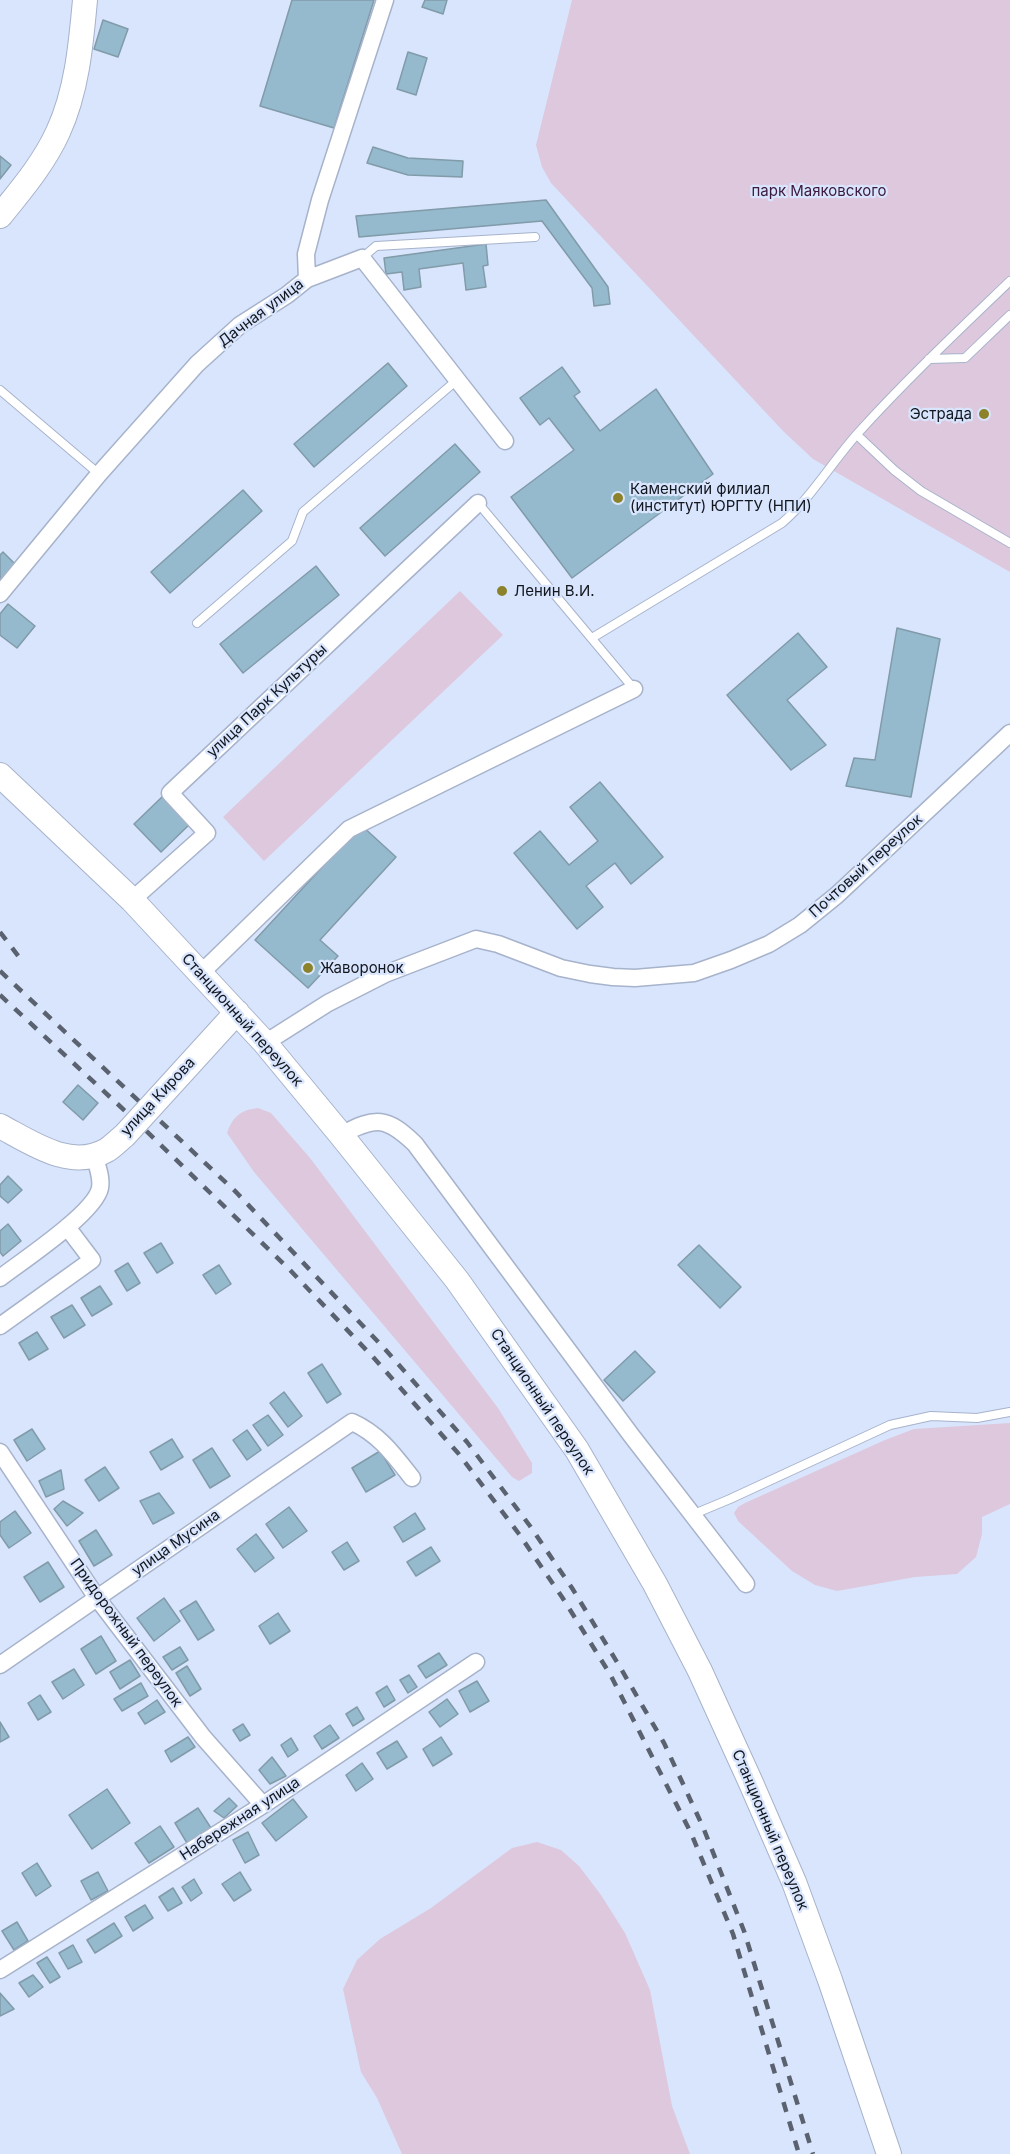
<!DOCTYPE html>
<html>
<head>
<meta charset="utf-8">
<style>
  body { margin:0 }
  canvas { display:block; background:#d8e5fd }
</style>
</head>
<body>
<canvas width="1010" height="2154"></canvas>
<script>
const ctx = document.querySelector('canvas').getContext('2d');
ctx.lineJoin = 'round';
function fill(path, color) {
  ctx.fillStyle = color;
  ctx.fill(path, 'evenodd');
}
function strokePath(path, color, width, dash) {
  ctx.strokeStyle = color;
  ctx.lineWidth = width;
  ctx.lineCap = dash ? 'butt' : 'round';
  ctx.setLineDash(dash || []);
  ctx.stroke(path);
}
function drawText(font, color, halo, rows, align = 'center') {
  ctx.font = font + ' Inter,sans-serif';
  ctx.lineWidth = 4.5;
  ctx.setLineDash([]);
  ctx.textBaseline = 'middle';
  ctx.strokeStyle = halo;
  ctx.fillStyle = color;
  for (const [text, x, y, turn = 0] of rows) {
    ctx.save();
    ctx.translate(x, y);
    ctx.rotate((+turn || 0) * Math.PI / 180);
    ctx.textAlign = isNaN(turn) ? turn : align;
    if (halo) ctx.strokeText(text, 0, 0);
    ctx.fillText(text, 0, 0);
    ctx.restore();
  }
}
const green = new Path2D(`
  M572,0H1010V572L813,459L783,431L551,183L542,167L536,145Z
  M460,591L503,635L264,861L223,817Z
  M258,1108L271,1113L310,1158L498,1408L532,1463V1473L519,1481L512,1477L254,1172L227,1133C233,1116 241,1110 258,1108Z
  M1010,1423V1504L982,1517V1534L976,1557L957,1574L915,1577L837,1591L815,1585L792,1571L738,1521L734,1513L738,1507L745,1503L885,1440L914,1429Z
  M537,1842L561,1850L579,1866L601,1895L625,1933L650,1990L672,2106L690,2154H402L377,2098L361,2072L343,1989L357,1960L380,1939L431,1908L512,1848Z`);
const building = new Path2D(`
  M292,0H374L334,128L260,106Z
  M425,0H447L443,14L422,7Z
  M103,20L128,29L118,57L94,49Z
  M408,52L427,58L416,95L397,89Z
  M373,147L408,158L463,161L462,177L408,175L367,163Z
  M0,156L11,165L0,179Z
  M546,200L608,287L610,304L594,306L592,288L542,221L359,237L356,216Z
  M486,244L488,265L483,266L486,287L466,290L463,263L419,269L421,287L404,290L402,272L386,274L384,258Z
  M388,363L407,386L314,467L294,444Z
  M562,367L580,392L574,396L600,431L656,389L713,474L572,578L511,497L574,450L549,418L540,425L520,398Z
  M455,444L480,472L385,556L360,528Z
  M243,490L262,511L170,593L151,572Z
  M3,552L16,565L0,581V555Z
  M316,566L339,595L243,673L220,644Z
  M8,604L35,626L17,648L0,635V614Z
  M897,628L940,639L911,797L846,786L854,758L875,760Z
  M798,633L827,667L787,700L826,745L791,770L727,695Z
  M600,782L663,857L631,884L615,863L586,886L603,907L577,929L514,853L540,831L569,865L598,841L570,807Z
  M163,796L190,824L161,852L134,824Z
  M361,825L396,857L320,940L338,956L308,988L255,940Z
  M78,1085L98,1103L83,1120L63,1102Z
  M8,1176L22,1190L8,1203L0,1196V1185Z
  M8,1224L21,1241L3,1256L0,1252V1231Z
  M161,1243L173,1263L157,1273L144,1253Z
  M699,1245L741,1287L720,1308L678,1265Z
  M128,1263L140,1283L127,1291L115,1271Z
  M219,1265L231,1284L216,1294L203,1275Z
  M100,1286L112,1304L92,1316L81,1298Z
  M72,1305L85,1325L64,1338L51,1317Z
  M37,1332L48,1349L29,1360L19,1343Z
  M635,1351L655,1372L623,1401L604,1380Z
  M322,1364L341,1394L327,1403L308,1373Z
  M284,1392L302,1416L288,1427L270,1403Z
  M268,1415L283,1435L268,1446L253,1425Z
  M32,1429L45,1449L27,1461L14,1440Z
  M247,1430L261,1450L247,1460L233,1440Z
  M172,1439L183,1457L161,1470L150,1452Z
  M212,1448L230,1476L210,1488L193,1460Z
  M380,1451L395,1475L366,1492L352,1468Z
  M105,1467L119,1488L99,1501L85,1480Z
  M61,1470L64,1489L46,1497L39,1481Z
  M159,1493L174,1513L153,1524L140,1501Z
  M63,1501L83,1513L67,1526L54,1509Z
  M289,1507L307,1531L283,1548L266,1524Z
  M15,1511L31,1533L9,1548L0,1535V1522Z
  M415,1513L425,1529L403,1542L394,1527Z
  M96,1530L112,1555L94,1566L79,1541Z
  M256,1534L274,1558L255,1572L237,1549Z
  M347,1542L359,1561L344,1570L332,1552Z
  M431,1547L440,1561L416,1576L407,1562Z
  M48,1562L64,1587L40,1602L24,1577Z
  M164,1598L180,1621L154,1641L137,1618Z
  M196,1601L214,1630L198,1640L180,1611Z
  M278,1613L290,1631L270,1644L259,1626Z
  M101,1636L116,1661L96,1674L81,1649Z
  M180,1647L188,1660L172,1670L163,1657Z
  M439,1653L447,1665L426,1678L418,1666Z
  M130,1660L140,1676L120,1689L110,1672Z
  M187,1666L201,1689L190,1696L176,1673Z
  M74,1669L84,1685L63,1699L52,1682Z
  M409,1675L417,1687L408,1693L400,1680Z
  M477,1681L489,1701L470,1712L459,1691Z
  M141,1683L148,1696L122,1711L114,1699Z
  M387,1686L395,1700L384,1707L376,1693Z
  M40,1695L51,1712L38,1720L28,1703Z
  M447,1699L458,1714L440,1727L429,1712Z
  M157,1700L165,1712L145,1724L138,1713Z
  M357,1707L364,1719L353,1726L346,1714Z
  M0,1722L9,1737L0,1742Z
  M243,1724L250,1735L240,1741L233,1730Z
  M330,1725L339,1738L322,1749L314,1736Z
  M188,1737L195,1747L171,1762L165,1751Z
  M441,1737L452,1754L433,1766L423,1749Z
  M291,1738L298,1750L288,1757L281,1745Z
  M397,1741L407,1757L387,1769L377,1753Z
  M272,1757L286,1776L270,1784L259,1770Z
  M362,1763L373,1779L356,1791L346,1775Z
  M107,1789L130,1823L92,1849L69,1815Z
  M229,1798L237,1806L224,1818L214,1811Z
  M293,1799L307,1817L276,1841L262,1823Z
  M198,1808L211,1828L187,1843L175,1823Z
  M160,1826L174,1847L149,1863L135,1843Z
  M248,1832L259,1855L245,1863L233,1840Z
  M37,1863L51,1886L36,1896L22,1873Z
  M98,1872L108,1891L91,1900L81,1881Z
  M240,1872L251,1890L234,1901L222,1884Z
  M194,1879L202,1893L191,1901L182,1887Z
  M173,1888L182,1903L168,1911L159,1897Z
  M145,1905L153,1918L133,1931L125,1917Z
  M17,1922L28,1941L14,1950L2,1931Z
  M114,1923L122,1936L95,1953L87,1940Z
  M73,1945L82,1962L68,1969L59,1953Z
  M47,1957L60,1977L50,1983L37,1963Z
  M33,1975L43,1987L29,1997L19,1983Z
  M0,1993L14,2009L0,2016Z`);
const lane = new Path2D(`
  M362,258L376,246L535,237
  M929,359L965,358L1010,315
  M0,390L99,474
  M857,435L894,470L921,491L1010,543
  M478,503L634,689
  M197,623L292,541L303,512L457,380
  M592,638L782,523C811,498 832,462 858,433C906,380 958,331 1010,281
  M694,1514L730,1499L890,1425L931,1416L977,1418L1010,1412`);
const street = new Path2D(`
  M307,279L362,258L505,441
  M0,594L99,474L197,364L240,325L287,295L307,279L306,254L320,200L385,0
  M132,900L207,833L170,793L478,503
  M201,973L349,829L634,689
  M265,1043L328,1003L385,974L476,939L498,944L561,968L590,974L613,977L635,978L694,973L731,960L769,944L800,925L837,895L1010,733
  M341,1135C376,1116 387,1117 415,1144L631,1435L746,1584
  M0,1278C22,1261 95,1213 100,1188C102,1177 97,1166 94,1155
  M0,1326L92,1260L67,1227
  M0,1452L97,1598L203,1737L263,1805
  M0,1665L352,1422C379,1434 394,1455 412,1478
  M0,1970L263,1805L476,1662`);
const secondary = new Path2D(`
  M0,216C21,190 44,163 58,132C77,91 81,44 85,0
  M0,775L132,900L265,1043L341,1135L457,1280L577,1450L655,1584L700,1671L751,1783L794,1882L830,1980L889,2154
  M0,1126C32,1143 71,1171 107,1150C113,1146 119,1140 125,1135L237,1012`);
const rail = new Path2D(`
  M0,932L22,961
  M0,971L236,1192L384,1348L467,1442L530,1526L572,1588L620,1667L664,1743L703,1827L744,1931L813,2154
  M0,995L137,1122L290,1270L373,1357L458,1453L519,1534L562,1597L610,1674L691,1833L733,1934L799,2154`);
const markers = [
  [984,414,6,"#8b822a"],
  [618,498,6,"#8b822a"],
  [502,591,6,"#8b822a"],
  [308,968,6,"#8b822a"]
];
const parkNames = [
  ["парк Маяковского",819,191]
];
const streetNames = [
  ["Дачная улица",261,313,-37],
  ["улица Парк Культуры",267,701,-43],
  ["Почтовый переулок",866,866,-42],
  ["Станционный переулок",242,1020,48],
  ["улица Кирова",158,1097,-47],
  ["Станционный переулок",542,1402,56],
  ["улица Мусина",176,1543,-35],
  ["Придорожный переулок",126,1633,54],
  ["Набережная улица",240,1819,-33],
  ["Станционный переулок",770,1830,67]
];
const poiNames = [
  ["Эстрада",972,414,"right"],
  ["Каменский филиал",630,489],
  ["(институт) ЮРГТУ (НПИ)",630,506],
  ["Ленин В.И.",514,591],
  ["Жаворонок",320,968]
];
fill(green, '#dec8dd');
fill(building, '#95b9cd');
strokePath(building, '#819ba9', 1.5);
strokePath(lane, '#a7b3cb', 10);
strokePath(street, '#a7b3cb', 19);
strokePath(secondary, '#a7b3cb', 26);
strokePath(lane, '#fff', 8);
strokePath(street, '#fff', 16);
strokePath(secondary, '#fff', 24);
strokePath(rail, '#5a616f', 4.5, [10, 10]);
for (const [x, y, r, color] of markers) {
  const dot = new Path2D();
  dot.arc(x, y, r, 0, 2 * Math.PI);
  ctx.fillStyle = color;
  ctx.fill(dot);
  strokePath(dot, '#d8e5fd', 2);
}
drawText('15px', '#3c193d', '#d8e5fd', parkNames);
drawText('15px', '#12161e', '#d8e5fd', streetNames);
drawText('15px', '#12161e', '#d8e5fd', poiNames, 'left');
</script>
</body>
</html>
